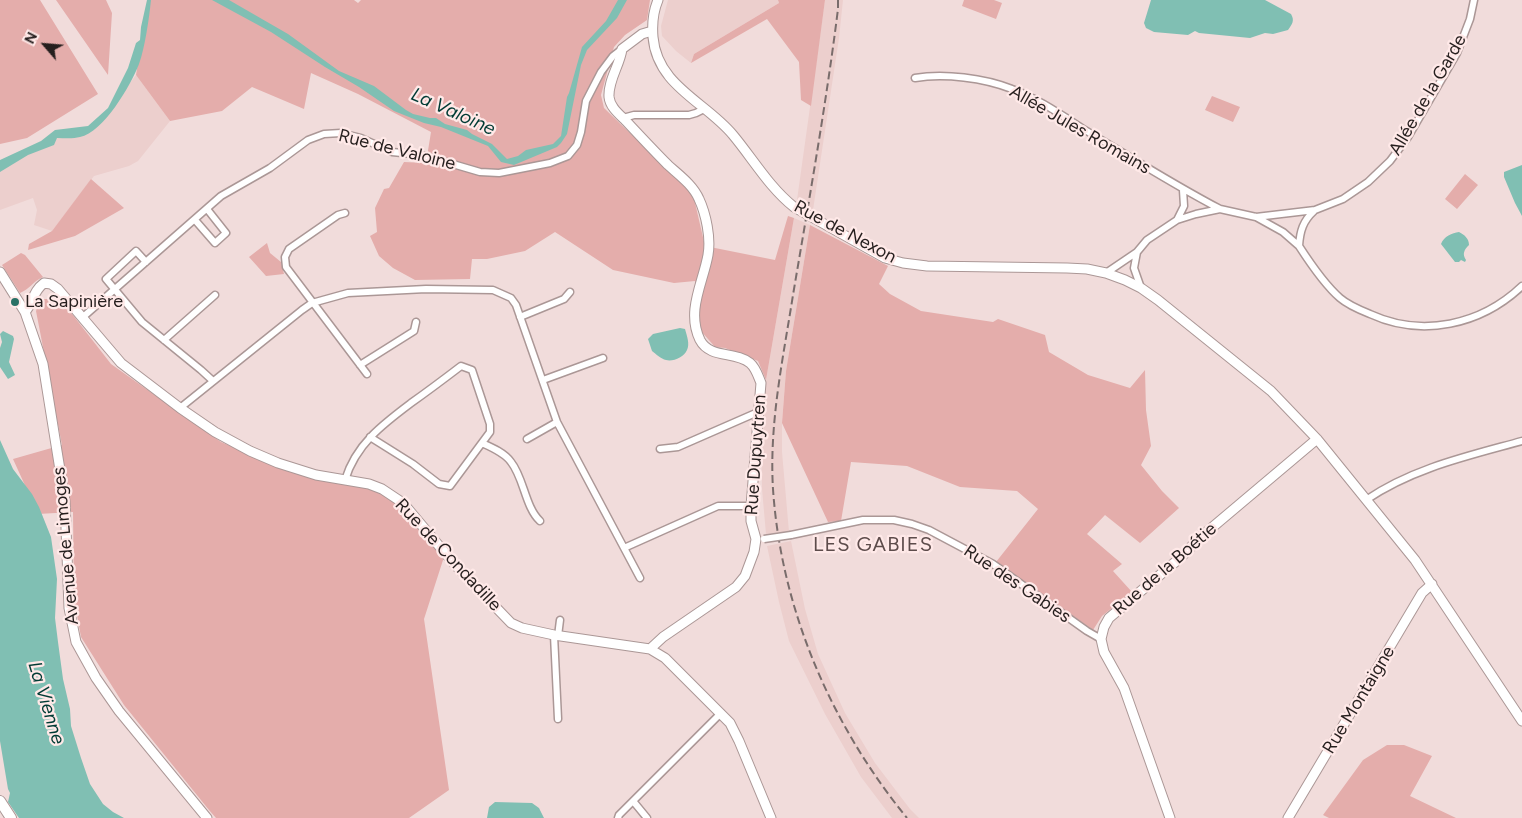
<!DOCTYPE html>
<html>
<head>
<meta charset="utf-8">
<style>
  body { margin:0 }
  #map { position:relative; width:1522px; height:818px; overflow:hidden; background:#f1dcdb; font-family:Figtree,sans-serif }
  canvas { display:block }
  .north { position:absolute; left:20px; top:20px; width:50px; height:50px; -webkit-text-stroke:4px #ffe9e8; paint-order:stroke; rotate:297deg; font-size:14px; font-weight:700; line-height:20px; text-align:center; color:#261f1e }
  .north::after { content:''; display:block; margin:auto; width:18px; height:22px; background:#261f1e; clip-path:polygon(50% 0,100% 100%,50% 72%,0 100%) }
</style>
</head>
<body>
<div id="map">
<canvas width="1522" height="818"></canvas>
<div class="north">N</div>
</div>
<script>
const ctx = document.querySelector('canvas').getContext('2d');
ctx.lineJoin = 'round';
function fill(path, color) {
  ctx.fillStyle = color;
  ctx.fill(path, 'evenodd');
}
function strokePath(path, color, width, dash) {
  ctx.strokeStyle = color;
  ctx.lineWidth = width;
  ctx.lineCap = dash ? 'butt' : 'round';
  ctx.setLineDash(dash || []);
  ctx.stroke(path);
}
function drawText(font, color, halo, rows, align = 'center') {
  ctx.font = font + ' Figtree,sans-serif';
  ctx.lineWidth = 4.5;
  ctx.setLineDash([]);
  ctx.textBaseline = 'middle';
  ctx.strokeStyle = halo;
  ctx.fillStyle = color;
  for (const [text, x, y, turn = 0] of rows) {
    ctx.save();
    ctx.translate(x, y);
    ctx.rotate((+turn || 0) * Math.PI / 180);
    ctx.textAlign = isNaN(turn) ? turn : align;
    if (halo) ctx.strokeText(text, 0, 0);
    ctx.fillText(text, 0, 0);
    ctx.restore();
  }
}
const built = new Path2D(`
  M668,0H778L779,3L694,54L691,63L676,51L662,36L661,26Z
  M825,0H843L839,38L813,210L797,200Z
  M136,75L170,121L138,161L129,166L94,176L52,231L34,225L37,210L33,198L0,210V169L57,135L97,125Z
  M794,218L810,225L786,371L782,423V452L789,532L766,534L762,489L761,439L766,380Z
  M791,541L805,609L818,654L845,713L875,763L910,809L919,818H892L861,777L825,714L789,641L779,602L767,546Z`);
const green = new Path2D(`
  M0,0H40L98,94L27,138L0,144Z
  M56,0H106L112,13L108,75Z
  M148,0H354L358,3L361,0H650L647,20L625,35L614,47L601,95L604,108L693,194L705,246L775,260L788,216L794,218L766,380L758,361L725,348L715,347L701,331L695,281L674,283L613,270L555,232L525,251L487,259H472L470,279L415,280L393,268L379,256L370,236L377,232L375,208L384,189L389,188L404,162L426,163L431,132L358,94L311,73L304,109L252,87L222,111L170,121L136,75Z
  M778,0H825L811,106L801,100L799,62L767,19L691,63L694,54L779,3Z
  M964,0H994L1002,3L996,19L962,6Z
  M1212,96L1240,107L1233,122L1205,110Z
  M1465,174L1478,185L1457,209L1445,199Z
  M91,179L124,208L75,236L28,250L29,244L52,231Z
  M810,225L888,266L879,284L890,294L921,311L993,322L998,319L1045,335L1049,352L1088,375L1130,388L1145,370L1146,410L1151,446L1141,465L1162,491L1179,508L1140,543L1105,515L1087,534L1122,564L1113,571L1132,592L1102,616L1093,630L996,562L1038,509L1017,491L960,487L907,466L851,462L841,521L828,522L782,423L786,371Z
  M267,243L270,253L281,262L284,274L266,276L249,257Z
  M21,253L25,255L43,277C32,282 30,289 20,293L2,265Z
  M44,299H49L69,310L111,364L221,442L280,467L370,487L399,503L444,557L424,619L449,790L409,818H216L209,810L124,705L81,637L74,599L73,512L38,514L13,459L62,445L36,311L39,303Z
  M1387,745H1404L1432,756L1410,796L1456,818H1329L1323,815L1363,760Z`);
const water = new Path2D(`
  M147,0H151C149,19 145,47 139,64C131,85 103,133 80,137C73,139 64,138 57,138L54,145L28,155L0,172V160L41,141L55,130L88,126L108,108L128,68L136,43L140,40L141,27Z
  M212,0H229L288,34L339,71L374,86L406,110L413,114L430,118H436L445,124L467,130L472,134L492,144L507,159L518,156L526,150L553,144L561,136L567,97L569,93L582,47L606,21L618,0H627L617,18L587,50L581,65L567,134L561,143L557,147L514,165L501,162L488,146L441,127L424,123L394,111L359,87L325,67L271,32Z
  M1151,0H1265L1291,14C1295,21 1292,24 1288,30L1273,34L1265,33L1250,38L1199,33L1195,31L1188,35L1154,32L1146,28L1144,23Z
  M1522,165V216L1515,203L1504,177V172Z
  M1459,232C1465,235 1469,239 1469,245C1464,250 1462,254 1466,260L1465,262L1461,260L1459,262H1455L1441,244C1444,236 1452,233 1459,232Z
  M680,328L685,329C687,336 690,344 687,350C684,357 673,362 666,360C661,359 656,354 652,351L648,339L653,334Z
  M3,331L13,336L14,339L9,362L15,375L8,379L0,367V348L2,342L0,334Z
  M0,440L13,469L32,494L39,507L51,537L57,579L55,618L58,642L63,679L70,709L71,726L81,758L90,784L103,804L113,812L124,818H19L8,802L10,793L8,789L0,741Z
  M495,802L532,803L539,808L544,818H487L489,807Z`);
const street = new Path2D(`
  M915,78C944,73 984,78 1012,89C1037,98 1063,116 1085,130C1130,157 1174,185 1220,209
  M623,118L634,115H689L696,113L704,109
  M345,213L338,215L289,249L285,257L286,267L367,374
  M1256,217L1283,232L1299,246C1300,231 1303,221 1314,211
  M195,220L215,243L226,233L207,209
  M1177,220L1184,206L1183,190
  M1299,246C1310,263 1325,285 1340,298C1348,305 1360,310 1370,314C1422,338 1481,325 1522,286
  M1137,252L1134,268L1141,288
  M146,262L136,251L106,279L142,322L201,370L213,381
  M1106,273L1137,252L1147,240L1177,220L1196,214L1220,209L1256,217L1315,210L1343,199L1368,182L1390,161L1408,137L1457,53L1470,19L1474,0
  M83,317L221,196L270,168L308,140L324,134L341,133L361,138L392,152L422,155L480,172L499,173L550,163L568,156L577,145L581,132L586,101L601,72L613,56L622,49
  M520,317L564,299L570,292
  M164,340L215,295
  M360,365L414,331L416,322
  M543,380L603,358
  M180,408L302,310L312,303L348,293L426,289L493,290L511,298L516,305L557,422L640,578
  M527,439L557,422
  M482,443C491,447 505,453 511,462C524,478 525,507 540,521
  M660,449L678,447L758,412
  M345,480C356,444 383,424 411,403C428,391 444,379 461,366L472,370L490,424V432L450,486L439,484L413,464L370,437
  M1366,500C1413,468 1468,456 1522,441
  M791,535L863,520H894L912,524L929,530L993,564L1087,631L1101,639
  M624,548L718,506H751
  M554,635L558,719
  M558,636L560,620
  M633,801L647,818
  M618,818L619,815L721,713`);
const secondary = new Path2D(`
  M658,0C653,12 652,25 653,37C657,86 706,102 733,135C753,159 769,187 794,207L885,258L903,263L927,266L1067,268L1087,269L1106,273L1125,280L1141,288L1158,300L1271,391L1317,439L1415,560L1522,721
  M0,272L25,312L43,364L65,501L69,608L76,642L96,678L119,711L207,818
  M25,312C34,302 32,292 44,283L51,284L58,289L121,363L180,408L215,432L250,451L278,463L316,475L369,484L382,489L403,503L456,566L511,623L522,628L554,635L650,649L665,658L730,723L739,741L771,818
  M650,649L663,637L736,587L745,576L754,552L756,539L751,521V506L761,383C758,376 756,368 750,363C735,351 710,359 700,340C686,311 703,283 708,255C711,238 706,214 699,199C693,185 679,175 668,165C654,151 640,136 626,121C619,114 610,107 609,97C608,80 620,65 622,49L642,34L652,31
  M1170,818L1124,688L1104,652L1101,639L1104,627L1109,618L1180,558L1202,536L1317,439
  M1288,818L1422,593L1432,584`);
const primary = new Path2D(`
  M0,801L11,818`);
const rail = new Path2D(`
  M838,0V9C826,105 809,200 793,295C783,359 769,423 773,489C781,609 831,725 907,818`);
const streetBridge = new Path2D(`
  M764,539L791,535`);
const markers = [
  [15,302,5,"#2a7166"]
];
const streetNames = [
  ["Allée de la Garde",1428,95,-60],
  ["Allée Jules Romains",1080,130,30],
  ["Rue de Valoine",397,150,14],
  ["Rue de Nexon",845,232,28],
  ["Rue Dupuytren",756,455,-86],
  ["Avenue de Limoges",66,546,-95],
  ["Rue de Condadille",448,555,47],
  ["Rue de la Boétie",1165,569,-41],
  ["Rue des Gabies",1017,584,34],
  ["Rue Montaigne",1359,700,-59]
];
const poiNames = [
  ["La Sapinière",25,302]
];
const waterNames = [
  ["La Valoine",453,112,24],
  ["La Vienne",46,703,73]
];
const quarterNames = [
  ["LES GABIES",873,545]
];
fill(built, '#eccfcd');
fill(green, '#e4adab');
fill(water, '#80bfb3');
strokePath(street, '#ab9796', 9);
strokePath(secondary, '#ab9796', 11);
strokePath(primary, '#ab9796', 12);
strokePath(street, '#fff', 6);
strokePath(secondary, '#fff', 9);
strokePath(primary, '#fff', 10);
strokePath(rail, '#796c6b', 2, [8, 4]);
strokePath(streetBridge, '#ab9796', 9, []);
strokePath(streetBridge, '#fff', 6);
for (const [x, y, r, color] of markers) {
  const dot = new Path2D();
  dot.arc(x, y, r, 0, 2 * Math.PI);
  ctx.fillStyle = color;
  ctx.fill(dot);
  strokePath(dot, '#ffe9e8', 2);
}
drawText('18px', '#261f1e', '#ffe9e8', streetNames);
drawText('18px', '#261f1e', '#ffe9e8', poiNames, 'left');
drawText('italic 19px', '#003b34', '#ffe9e8', waterNames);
ctx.letterSpacing = '1px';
drawText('20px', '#5d4c4b', '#ffe9e8', quarterNames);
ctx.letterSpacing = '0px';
</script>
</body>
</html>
